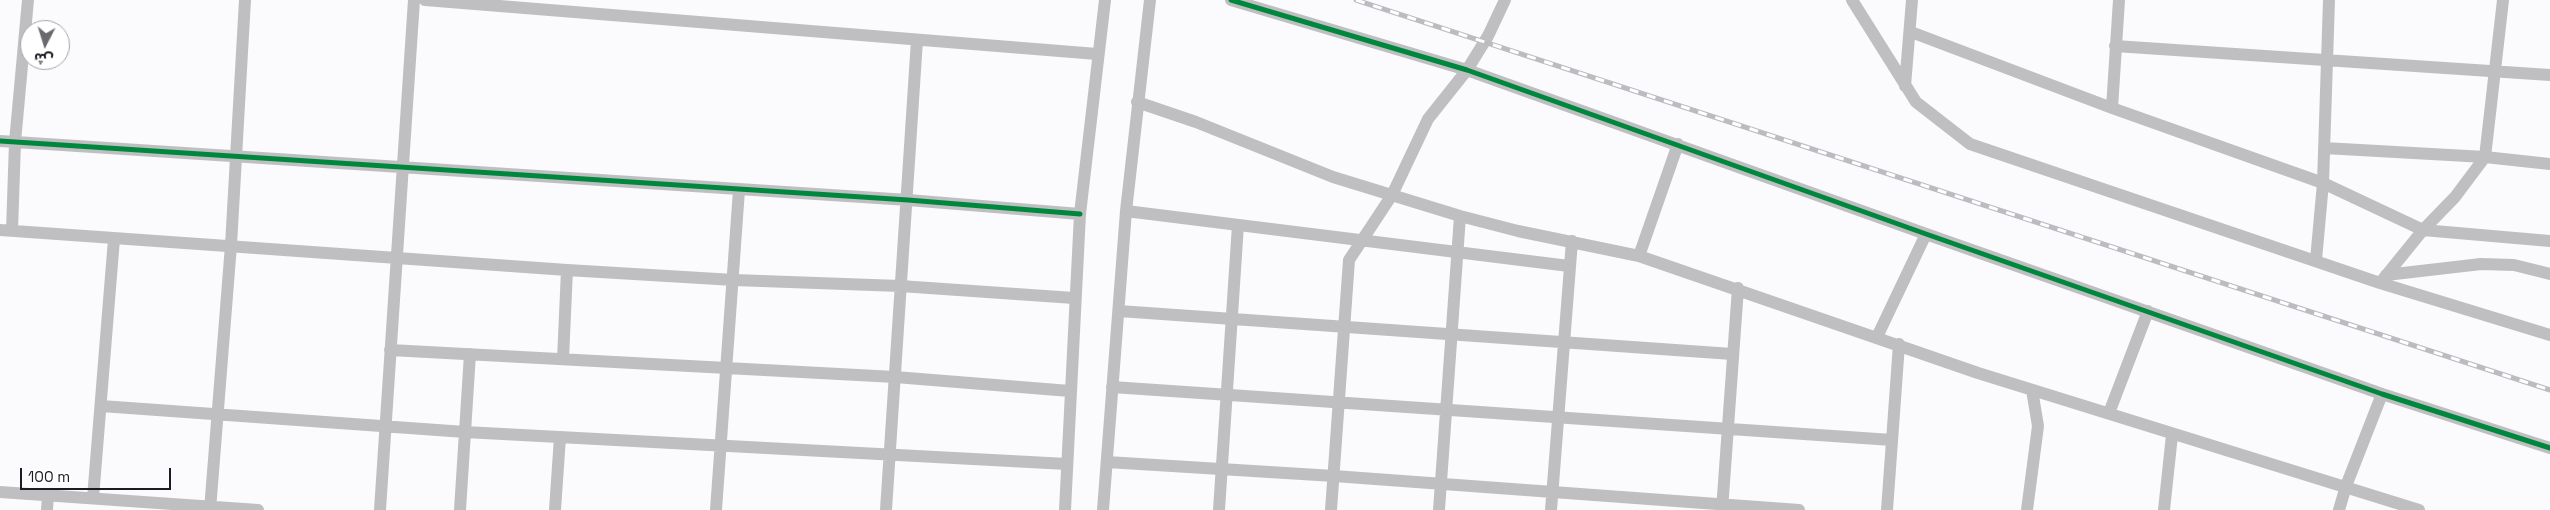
<!DOCTYPE html>
<html>
<head>
<meta charset="utf-8">
<style>
  body { margin:0 }
  #map { position:relative; width:2550px; height:510px; overflow:hidden; background:#fbfbfe; font-family:"Space Grotesk","Noto Sans Arabic",sans-serif }
  canvas { display:block }
  .north { position:absolute; left:20px; top:20px; width:50px; height:50px; box-sizing:border-box; background:#fff; border:1px solid #a4a3a7; border-radius:50%; rotate:185deg; font-size:14px; font-weight:700; line-height:20px; text-align:center; color:#1c1a23 }
  .north::after { content:''; display:block; margin:auto; width:18px; height:22px; background:#6a6970; clip-path:polygon(50% 0,100% 100%,50% 72%,0 100%) }
  .scale { position:absolute; left:20px; top:468px; width:151px; height:22px; box-sizing:border-box; border:2px solid #1c1a23; border-top:0; padding-left:6px; font-size:15px; line-height:18px; white-space:nowrap; color:#1c1a23; -webkit-text-stroke:4px #fff; paint-order:stroke }
</style>
</head>
<body>
<div id="map">
<canvas width="2550" height="510"></canvas>
<div class="north">ش</div>
<div class="scale">100 m</div>
</div>
<script>
const ctx = document.querySelector('canvas').getContext('2d');
ctx.lineJoin = 'round';
function strokePath(path, color, width, dash) {
  ctx.strokeStyle = color;
  ctx.lineWidth = width;
  ctx.lineCap = dash ? 'butt' : 'round';
  ctx.setLineDash(dash || []);
  ctx.stroke(path);
}
const street = new Path2D(`
  M425,0L1097,54
  M1231,0L1467,70L1926,234L2382,394L2550,448
  M1852,0L1916,102L1970,144L2380,283L2550,335
  M1911,32L2112,108L2323,183L2423,230L2550,241
  M2115,46L2550,75
  M1905,86L1912,0
  M1137,102L1196,122L1333,177L1460,216L1518,231L1639,256L1978,373L2419,510
  M2112,108L2119,0
  M0,141L908,200L1080,214
  M2324,148L2485,157L2550,164
  M1126,211L1569,266
  M0,230L567,270L734,280L900,286L1074,298
  M12,231L15,142L28,0
  M1639,256L1678,144
  M2316,260L2323,183L2329,0
  M2386,275L2481,264L2514,265L2550,274
  M2380,283L2423,230L2455,197L2485,157L2503,0
  M1119,311L1732,354
  M1877,337L1926,234
  M390,350L895,377L1070,391
  M563,359L567,270
  M1112,387L1892,440
  M101,406L465,432L1067,464
  M2109,413L2148,311
  M1107,462L1334,476L1799,510
  M0,492L258,510
  M93,498L114,239
  M47,510L48,495
  M210,510L231,245L245,0
  M380,510L414,0
  M460,510L470,354
  M555,510L560,437
  M716,510L739,190
  M886,510L917,40
  M1065,510L1080,214L1105,0
  M1103,510L1126,211L1150,0
  M1219,510L1238,225
  M1331,510L1349,260L1392,195L1428,119L1467,70L1488,36L1505,0
  M1439,510L1460,216
  M1551,510L1572,241
  M1722,510L1738,288
  M1887,510L1899,344
  M2027,510L2038,426L2032,390
  M2164,510L2172,435
  M2339,510L2346,486L2382,394`);
const rail = new Path2D(`
  M1356,0L2550,390`);
const cycleway = new Path2D(`
  M1231,0L1467,70L1926,234L2382,394L2550,448
  M0,141L908,200L1080,214`);
strokePath(street, '#bfbfc2', 12);
strokePath(rail, '#bcbbbf', 5);
strokePath(rail, '#fff', 3, [9]);
strokePath(cycleway, '#00873e', 5);
</script>
</body>
</html>
